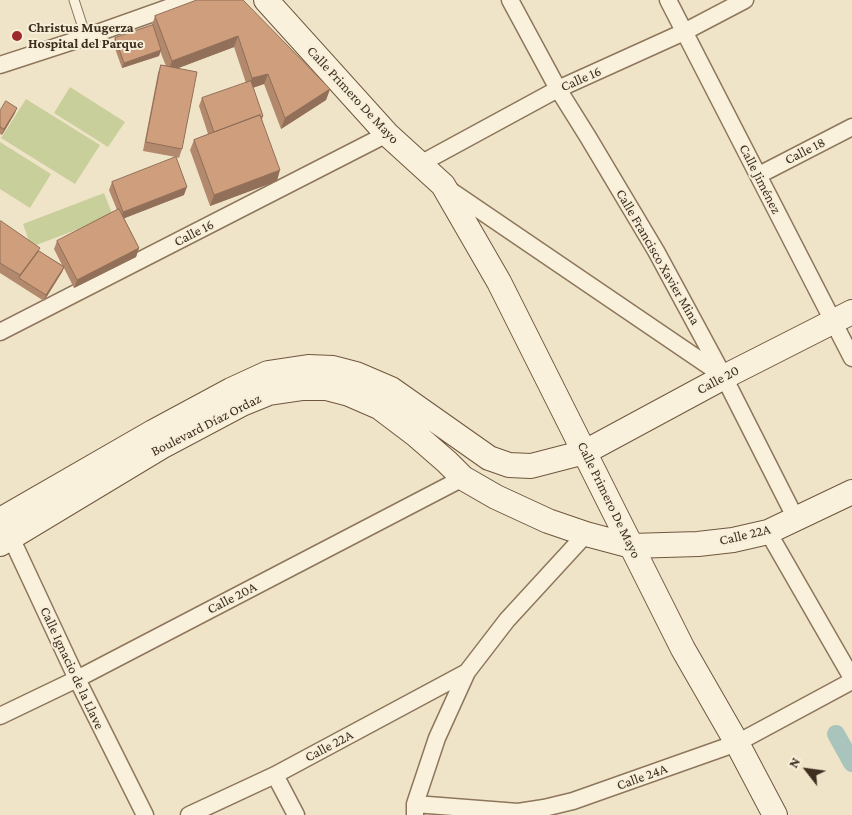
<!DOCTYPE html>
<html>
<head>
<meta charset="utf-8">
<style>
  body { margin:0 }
  #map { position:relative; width:852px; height:815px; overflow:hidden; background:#f0e4c8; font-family:"Crimson Pro",serif }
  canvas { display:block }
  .north { position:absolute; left:782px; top:745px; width:50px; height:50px; -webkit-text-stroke:4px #f7eed8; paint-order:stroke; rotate:300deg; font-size:14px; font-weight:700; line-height:20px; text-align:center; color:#3d2e20 }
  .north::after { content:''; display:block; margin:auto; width:18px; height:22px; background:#3d2e20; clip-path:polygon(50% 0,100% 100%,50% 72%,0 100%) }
</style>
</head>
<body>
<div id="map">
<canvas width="852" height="815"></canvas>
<div class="north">N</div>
</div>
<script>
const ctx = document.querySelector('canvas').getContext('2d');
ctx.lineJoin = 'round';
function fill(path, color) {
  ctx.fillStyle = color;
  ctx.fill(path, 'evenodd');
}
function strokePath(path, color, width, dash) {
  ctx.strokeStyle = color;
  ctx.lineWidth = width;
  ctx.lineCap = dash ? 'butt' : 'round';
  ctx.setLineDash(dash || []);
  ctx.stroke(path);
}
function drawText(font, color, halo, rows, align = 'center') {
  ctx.font = font + ' "Crimson Pro",serif';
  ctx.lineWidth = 4;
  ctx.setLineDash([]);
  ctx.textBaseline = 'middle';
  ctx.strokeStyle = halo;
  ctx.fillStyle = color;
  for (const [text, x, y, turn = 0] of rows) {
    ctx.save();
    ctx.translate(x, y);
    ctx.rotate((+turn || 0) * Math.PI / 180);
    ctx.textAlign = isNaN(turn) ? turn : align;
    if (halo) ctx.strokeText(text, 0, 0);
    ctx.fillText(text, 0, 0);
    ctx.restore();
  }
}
const green = new Path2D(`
  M70,87L125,122L108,147L54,113Z
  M26,99L100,145L75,184L1,138Z
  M0,142L51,174L30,208L0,189Z
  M104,193L113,216L31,247L23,224Z`);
const canal = new Path2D(`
  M836,734L852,763`);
const service = new Path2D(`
  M74,0L86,37`);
const minor = new Path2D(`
  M510,0L558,89L588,137L656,251L724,377L796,519
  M668,0L852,358
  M0,65L86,37L190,0
  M420,164L558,89L684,32L745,0
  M759,175L852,127
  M447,188L722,375
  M0,332L387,134
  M7,529L77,679L145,815
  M768,532L852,678
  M0,716L77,679L463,478
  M275,775L296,815
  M415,804L518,812L544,808L573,801L737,743L852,681
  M189,815L275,775L467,672
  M415,815V804L437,738L467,672L507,620L586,534`);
const secondary = new Path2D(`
  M266,0L387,134L443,185L499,282L683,649L737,743L775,815
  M0,520L153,432L231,390L268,373L308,367L333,368L356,374L391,389L489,458L509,465L531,466L585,452L724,377L852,312
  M0,544L161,447L242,404L269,393L303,388H326L349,394L379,407L416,435L447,462L463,478L496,497L548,521L586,534L631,546L698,544L733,540L768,532L852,492`);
const wall = new Path2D(`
  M197,0L330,89L326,100L281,129L264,84L253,88L263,116L262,120L277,181L210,206L190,150L194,140L208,134L199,106L202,98L246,83L234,47L178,68L182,149L179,158L176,157L184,195L124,218L139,248L136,257L74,288L64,268L62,272L44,301L0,273V223L39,251L62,265L54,249L57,241L117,210L109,190L112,182L176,157L143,151L158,73L161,65L166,66L160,51L159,56L122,68L113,43L115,38L152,25L155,16Z
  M0,111L15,113L2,135L0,134Z`);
const shadedWall = new Path2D(`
  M238,36L234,47L168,72L172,61Z
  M161,50L159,56L122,68L124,63Z
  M268,74L264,84L248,89L252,78Z
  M330,89L326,100L281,129L285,118Z
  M17,108L15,113L2,135L4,129Z
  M280,170L277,181L210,206L214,195Z
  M187,187L184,195L120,220L123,212Z
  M139,248L136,257L74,288L77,280Z
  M64,267L62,272L44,301L46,295Z`);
const building = new Path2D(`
  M197,0H243L330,89L285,118L268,74L252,78L238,36L172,61L155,16Z
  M153,25L161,50L124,63L115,38Z
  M161,65L197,72L182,149L146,142Z
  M251,81L263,116L261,117L260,115L214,132L202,98Z
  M6,101L17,108L4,129L0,127V111Z
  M260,115L280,170L214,195L194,140Z
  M176,157L187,187L123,212L112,182Z
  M119,209L139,248L77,280L57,241Z
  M1,221L40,248L20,275L0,263V223Z
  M39,251L64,267L46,295L19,278Z`);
const markers = [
  [17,36,6,"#9e2a2b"]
];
const poiNames = [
  ["Christus Mugerza",28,28],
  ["Hospital del Parque",28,44]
];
const streetNames = [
  ["Calle 16",581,79,-24],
  ["Calle Primero De Mayo",353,95,47],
  ["Calle 18",805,151,-27],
  ["Calle Jiménez",760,179,63],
  ["Calle 16",194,233,-27],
  ["Calle Francisco Xavier Mina",658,257,60],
  ["Calle 20",718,380,-28],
  ["Boulevard Díaz Ordaz",206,425,-27],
  ["Calle Primero De Mayo",609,500,64],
  ["Calle 22A",745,535,-13],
  ["Calle 20A",232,598,-27],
  ["Calle Ignacio de la Llave",72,668,65],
  ["Calle 22A",329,746,-28],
  ["Calle 24A",642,777,-20]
];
fill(green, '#c9cf9b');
strokePath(canal, '#a9c4bc', 18);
strokePath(service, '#8d765c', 11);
strokePath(minor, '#8d765c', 19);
strokePath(secondary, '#6f573f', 26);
strokePath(service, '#faf1dc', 9);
strokePath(minor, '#faf1dc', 16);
strokePath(secondary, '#faf1dc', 24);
fill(wall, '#b2896c');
fill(shadedWall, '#916f58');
fill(building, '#cf9f7d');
strokePath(building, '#916f58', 1);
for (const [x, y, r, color] of markers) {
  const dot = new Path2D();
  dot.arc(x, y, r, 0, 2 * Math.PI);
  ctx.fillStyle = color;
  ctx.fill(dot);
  strokePath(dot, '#f7eed8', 2);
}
drawText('bold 14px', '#3d2e20', '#f7eed8', poiNames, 'left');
drawText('14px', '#3d2e20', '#f7eed8', streetNames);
</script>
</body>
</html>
